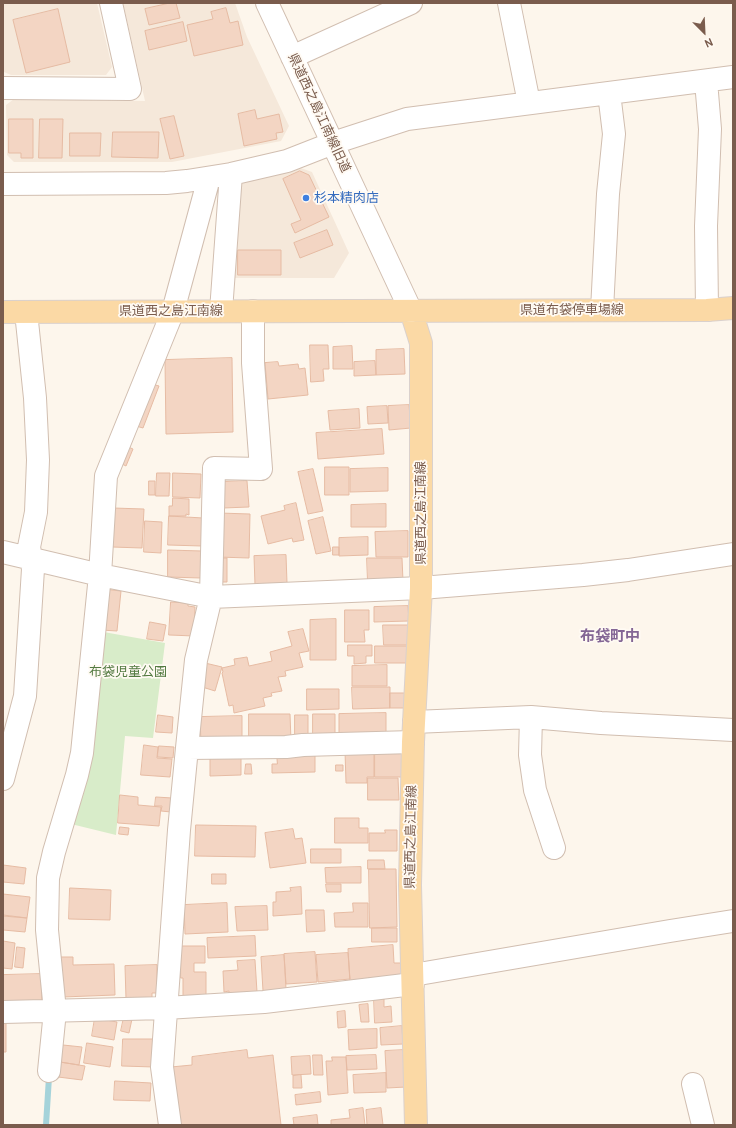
<!DOCTYPE html>
<html>
<head>
<meta charset="utf-8">
<style>
  body { margin:0 }
  #map { position:relative; width:736px; height:1128px; overflow:hidden; background:#fdf6ec; font-family:Cabin,sans-serif }
  canvas { display:block }
  .frame { position:absolute; inset:0; border:4px solid #7a5c4d; pointer-events:none }
  .north { position:absolute; left:684px; top:12px; width:40px; height:40px; -webkit-text-stroke:3px #fffaf3; paint-order:stroke; rotate:156deg; font-size:11px; font-weight:700; line-height:16px; text-align:center; color:#7a5c4d }
  .north::after { content:''; display:block; margin:auto; width:14px; height:18px; background:#7a5c4d; clip-path:polygon(50% 0,100% 100%,50% 72%,0 100%) }
</style>
</head>
<body>
<div id="map">
<canvas width="736" height="1128"></canvas>
<div class="frame"></div>
<div class="north">N</div>
</div>
<script>
const ctx = document.querySelector('canvas').getContext('2d');
ctx.lineJoin = 'round';
function fill(path, color) {
  ctx.fillStyle = color;
  ctx.fill(path, 'evenodd');
}
function strokePath(path, color, width, dash) {
  ctx.strokeStyle = color;
  ctx.lineWidth = width;
  ctx.lineCap = dash ? 'butt' : 'round';
  ctx.setLineDash(dash || []);
  ctx.stroke(path);
}
function drawText(font, color, halo, rows, align = 'center') {
  ctx.font = font + ' Cabin,"Noto Sans JP",sans-serif';
  ctx.lineWidth = 3.5;
  ctx.setLineDash([]);
  ctx.textBaseline = 'middle';
  ctx.strokeStyle = halo;
  ctx.fillStyle = color;
  for (const [text, x, y, turn = 0] of rows) {
    ctx.save();
    ctx.translate(x, y);
    ctx.rotate((+turn || 0) * Math.PI / 180);
    ctx.textAlign = isNaN(turn) ? turn : align;
    if (halo) ctx.strokeText(text, 0, 0);
    ctx.fillText(text, 0, 0);
    ctx.restore();
  }
}
const residential = new Path2D(`
  M3,3H97L112,67L106,75H11L4,72L3,70Z
  M123,3H235L247,37L289,126L281,141L172,162H14L7,155L6,105L14,99L145,101Z
  M298,167L312,172L349,253L334,278H234L240,180Z`);
const green = new Path2D(`
  M98,631L165,643L153,738L125,736L116,835L67,823Z`);
const stream = new Path2D(`
  M46,1125L49,1077`);
const building = new Path2D(`
  M170,3H176L180,18L149,25L145,9Z
  M226,8L230,23L238,21L243,45L194,56L187,25L213,19L211,12Z
  M58,9L70,62L26,73L13,20Z
  M183,22L187,41L149,50L145,31Z
  M255,110L257,119L279,114L283,132L276,133L277,139L244,146L238,114Z
  M174,116L184,156L170,159L160,119Z
  M9,119H33V158H21V153H9Z
  M40,119H63L62,158H39Z
  M113,132H159L158,158L112,157Z
  M70,133H101L100,156H70Z
  M300,171L309,175L329,217L295,233L291,224L301,220L283,179Z
  M327,230L333,245L300,258L294,243Z
  M238,250H281V275H238Z
  M310,345H328L329,369H323L324,381L311,382Z
  M352,346L353,369H333V347Z
  M404,349L405,374L376,375V350Z
  M232,358L233,432L166,434L165,360Z
  M375,361L376,375L354,376V362Z
  M278,362L279,366L298,364L299,369L305,368L308,395L268,399L265,363Z
  M152,384L159,386L143,428L136,426Z
  M409,405L411,428L389,430L388,406Z
  M387,406L388,423L368,424L367,407Z
  M359,409L360,428L330,430L328,411Z
  M382,429L384,454L318,459L316,433Z
  M126,446L133,449L126,466L120,463Z
  M325,467H349V495H325Z
  M388,468V491L350,492V469Z
  M313,469L323,511L308,514L298,472Z
  M157,473H170L169,496H156Z
  M173,473L201,474L200,498L173,497Z
  M149,481H155V495H149Z
  M247,481L249,507L223,508L222,482Z
  M173,498L189,499V515L186,514V516H169V506H172Z
  M296,503L304,540L293,542L292,538L268,544L261,516L285,510L284,506Z
  M386,504V527H351V505Z
  M113,508L144,509L142,548L112,547Z
  M219,513L250,514L249,558L217,557Z
  M169,516L203,518L202,546L168,545Z
  M323,517L331,551L316,554L308,521Z
  M145,521L162,522L161,553L144,552Z
  M408,531V557H376L375,532Z
  M368,537V555L339,556V538Z
  M333,547H339V555H333Z
  M168,550L202,551L201,578L168,577Z
  M286,555L287,583L255,585L254,556Z
  M218,558H227V582H217Z
  M367,558H402L403,581L368,582Z
  M104,589L121,591L117,631L101,630Z
  M171,602L188,603V606L195,607L194,636L169,635Z
  M408,606L409,621L374,622V607Z
  M345,610H369V630H364L365,642H345Z
  M336,619V660H310V620Z
  M150,622L166,625L163,641L147,639Z
  M383,625H409L410,645H384Z
  M303,629L309,651L299,653L303,667L285,671L286,676L278,677L282,691L271,693L272,696L263,698L265,706L234,713L233,705L229,706L222,673L223,672L222,668L235,665L234,659L247,657L249,666L272,661L270,652L292,646L288,632Z
  M348,645H372V656H366V663L354,664V656H348Z
  M375,646H408V663H375Z
  M205,663L222,667L215,691L199,686Z
  M387,665V686H352V666Z
  M352,687H390V708L353,709Z
  M307,689H339V709L307,710Z
  M390,693H405V708H390Z
  M386,713V739L339,740V714Z
  M249,714H290L291,741H249Z
  M313,714H335V740H313Z
  M158,715L173,717L172,733L156,732Z
  M295,715H308V741H295Z
  M242,716V743L201,744L200,717Z
  M144,745L158,747L157,758L172,759L170,777L141,775Z
  M159,746L174,747L173,758L158,757Z
  M375,749H403V777H375Z
  M374,750V777H367V783H346L345,751Z
  M277,754H315V772L272,773V764H277Z
  M241,756V775L210,776V757Z
  M246,764H251L252,774H245Z
  M336,765H343V771H336Z
  M368,778H398L399,800H368Z
  M120,795L138,797V805L161,807L159,826L118,823Z
  M156,797L172,798L171,812L161,811L162,806H155Z
  M335,818H359V828H368V843H335Z
  M196,825L256,826L255,857L195,856Z
  M120,827L129,828L128,835L119,834Z
  M293,829L295,839L302,838L306,863L270,868L265,833Z
  M385,830H397V851H369V833H385Z
  M311,849H341V863H311Z
  M368,860H384L385,869H368Z
  M3,865L26,868L24,884L3,882Z
  M361,867V883H326L325,868Z
  M369,869H396L397,927L370,928Z
  M212,874H226V884H212Z
  M326,884H341V892H327Z
  M301,887L302,914L273,916V902H276V892L291,891L290,888Z
  M70,888L111,890L110,920L69,919Z
  M3,894L30,897L27,918L3,915Z
  M227,903L228,932L185,934L184,905Z
  M353,903H368V927H335L334,913L353,912Z
  M267,906L268,930L237,931L235,907Z
  M306,910H324L325,931L307,932Z
  M3,916L27,918L25,932L3,930Z
  M372,928H397V942H372Z
  M255,936L256,956L208,958L207,938Z
  M3,941L15,943L12,969L3,968Z
  M393,945L394,963H401L402,978L384,977L368,978V982L350,983L348,949Z
  M181,946H205V963H194V972H206V997H183V978H181Z
  M17,947L25,948L23,968L15,967Z
  M315,952L317,982L286,984L284,954Z
  M348,953L350,979L318,982L316,955Z
  M284,955L286,989L263,991L261,957Z
  M58,957H73V965L114,964L115,995L63,997Z
  M255,960L257,992L229,994V991L224,992L223,971L238,970L237,961Z
  M157,965V993H152V998L126,999L125,966Z
  M41,974L42,1003L3,1004V975Z
  M374,999H384V1007L391,1006L392,1022L375,1023Z
  M368,1004L369,1022H361L359,1005Z
  M345,1011L346,1027L338,1028L337,1012Z
  M124,1017L132,1019L129,1033L121,1031Z
  M95,1018L117,1022L114,1040L92,1036Z
  M3,1022H6V1052H3Z
  M402,1026L403,1044L381,1045L380,1028Z
  M377,1029V1048L349,1050L348,1030Z
  M123,1039H155L154,1067L122,1066Z
  M87,1043L113,1047L110,1067L84,1063Z
  M63,1045L82,1047L79,1065L60,1062Z
  M247,1050L248,1058L273,1055L281,1125H178L171,1067L192,1065V1057Z
  M404,1050L406,1087L387,1088L385,1051Z
  M313,1055H322L323,1075H314Z
  M376,1055L377,1069L347,1070L346,1056Z
  M310,1056L311,1074L292,1075L291,1057Z
  M332,1057H346L348,1093L328,1095L326,1061H332Z
  M60,1062L85,1066L82,1080L58,1077Z
  M386,1073V1092L354,1093L353,1075Z
  M301,1075L302,1088H293V1076Z
  M115,1081L151,1083L150,1101L114,1100Z
  M320,1092L321,1102L296,1105L295,1095Z
  M363,1108L365,1125H331V1120L350,1118L349,1110Z
  M381,1108L383,1125H367L366,1110Z
  M317,1115L318,1125H294L293,1118Z`);
const minor = new Path2D(`
  M267,3L411,311
  M509,3L529,103
  M292,57L411,3
  M706,81L710,129L706,226L707,310
  M3,88L130,89L111,3
  M3,184L166,183L187,181L231,174L287,161L333,143L407,119L733,77
  M602,310L608,194L614,134L609,93
  M221,311L231,174
  M3,552L100,575L211,597L421,588L583,575L628,570L733,554
  M531,717L530,755L535,790L554,848
  M414,722L531,717L601,723L733,730
  M187,748L286,747L303,745L413,742
  M3,779L25,696L33,569L29,547L36,512L38,460L35,398L26,312
  M413,975L670,931L733,921
  M3,1012L166,1008L264,1002L413,984
  M49,1071L55,1011L47,930L48,878L54,852L77,775L82,753L100,575L106,476L173,311L209,178
  M693,1084L703,1125
  M170,1125L162,1067L179,830L187,748L196,660L211,597L214,468L261,469L253,363V311`);
const major = new Path2D(`
  M411,311L421,343V588L413,742L410,885L416,1125
  M3,312L707,310L733,308`);
const markers = [
  [306,198,4,"#3f7fe0"]
];
const streetNames = [
  ["県道西之島江南線旧道",319,113,65],
  ["県道布袋停車場線",572,310],
  ["県道西之島江南線",171,311],
  ["県道西之島江南線",421,513,-90],
  ["県道西之島江南線",411,837,-89]
];
const shopNames = [
  ["杉本精肉店",314,198]
];
const parkNames = [
  ["布袋児童公園",128,672]
];
const quarterNames = [
  ["布袋町中",610,637]
];
fill(residential, '#f5e8da');
fill(green, '#d8ecc9');
strokePath(stream, '#a5d3da', 6);
fill(building, '#f3d5c3');
strokePath(building, '#e6bba3', 1);
strokePath(minor, '#d1beb0', 24);
strokePath(major, '#dad1cd', 24);
strokePath(minor, '#fff', 22);
strokePath(major, '#fbd9a5', 22);
for (const [x, y, r, color] of markers) {
  const dot = new Path2D();
  dot.arc(x, y, r, 0, 2 * Math.PI);
  ctx.fillStyle = color;
  ctx.fill(dot);
  strokePath(dot, '#fffaf3', 1.5);
}
drawText('13px', '#7a5c4d', '#fffaf3', streetNames);
drawText('13px', '#366cbe', '#fffaf3', shopNames, 'left');
drawText('13px', '#537a41', '#fffaf3', parkNames);
drawText('bold 15px', '#846695', '#fffaf3', quarterNames);
</script>
</body>
</html>
